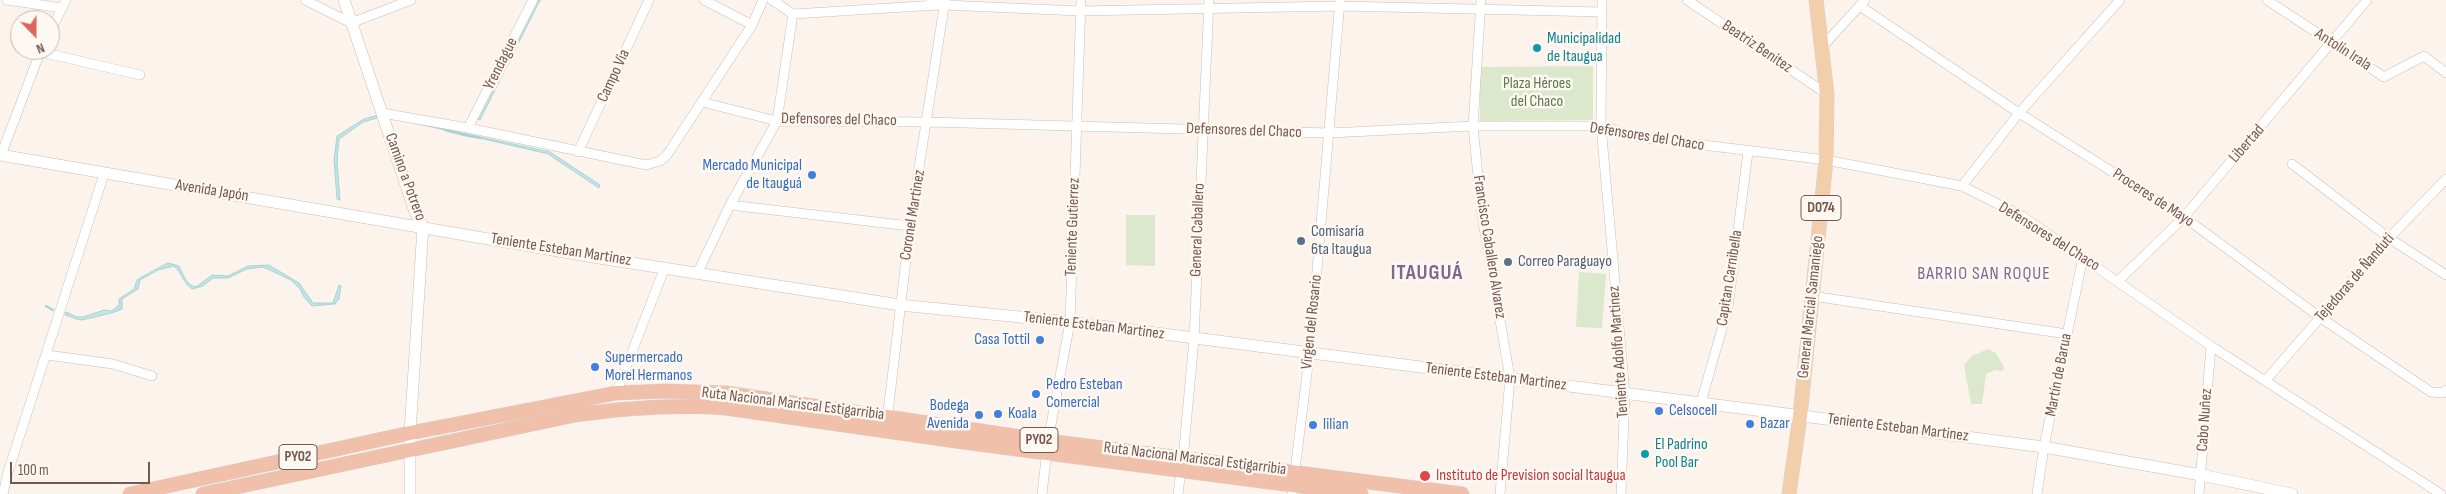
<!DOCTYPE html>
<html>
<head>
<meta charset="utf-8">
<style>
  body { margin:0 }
  #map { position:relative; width:2446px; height:494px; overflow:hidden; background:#fbf3ec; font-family:"Sofia Sans Condensed",sans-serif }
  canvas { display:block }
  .north { position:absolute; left:10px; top:10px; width:50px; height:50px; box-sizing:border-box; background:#fef8f2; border:1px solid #c7b8b1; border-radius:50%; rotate:158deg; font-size:14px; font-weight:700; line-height:20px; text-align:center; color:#755850 }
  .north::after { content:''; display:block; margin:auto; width:18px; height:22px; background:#d9675d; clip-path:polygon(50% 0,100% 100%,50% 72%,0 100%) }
  .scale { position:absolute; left:10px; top:462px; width:140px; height:22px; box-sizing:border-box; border:2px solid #755850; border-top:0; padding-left:6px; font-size:15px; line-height:18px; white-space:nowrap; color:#755850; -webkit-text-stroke:4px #fef8f2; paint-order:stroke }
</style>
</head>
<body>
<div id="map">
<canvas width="2446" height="494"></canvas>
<div class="north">N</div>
<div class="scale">100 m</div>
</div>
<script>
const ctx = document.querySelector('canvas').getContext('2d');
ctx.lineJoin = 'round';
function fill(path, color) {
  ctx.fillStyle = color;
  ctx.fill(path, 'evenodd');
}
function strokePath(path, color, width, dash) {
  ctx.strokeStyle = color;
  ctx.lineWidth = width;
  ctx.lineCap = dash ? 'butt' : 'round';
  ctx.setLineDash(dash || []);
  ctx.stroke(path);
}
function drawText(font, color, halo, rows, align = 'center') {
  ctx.font = font + ' "Sofia Sans Condensed",sans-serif';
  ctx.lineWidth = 5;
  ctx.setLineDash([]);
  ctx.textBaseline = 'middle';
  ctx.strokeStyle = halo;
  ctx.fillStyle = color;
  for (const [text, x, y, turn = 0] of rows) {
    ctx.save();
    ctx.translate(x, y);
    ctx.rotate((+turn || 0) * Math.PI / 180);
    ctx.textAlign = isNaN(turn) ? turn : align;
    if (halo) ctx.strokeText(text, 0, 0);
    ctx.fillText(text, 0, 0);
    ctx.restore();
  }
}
const green = new Path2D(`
  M1593,66V120L1480,121V67Z
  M1126,215H1155V266L1126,265Z
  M1579,272L1606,274L1602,328L1576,327Z
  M1988,349L1996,353L2004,367L2003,371L1995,370L1986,374L1982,404H1971L1964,365L1972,356Z`);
const water = new Path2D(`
  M541,0L538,4L480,120L477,119L537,1Z
  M376,116L377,118L363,122L339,139L337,161L340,200L337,199L334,160L337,136L364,119Z
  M406,121L550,152L600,185L599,188L548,154Z
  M168,263L179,266C184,275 186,285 196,287L212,275L228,276L248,266L269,265L299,283L313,303H333L339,285L341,286L339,299L335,304L312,306L304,297L300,289L291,280L263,267L247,269L228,278H213L203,286L192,289C183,283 182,273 174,266L158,270L140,280L138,289L122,299V309C118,312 84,320 80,320C74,319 70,316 65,315L66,312L77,317H83L104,310L112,311L119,305V299L134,289L137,280Z`);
const stream = new Path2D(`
  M445,130L469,136
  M469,136L481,138
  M46,306L53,310`);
const minor = new Path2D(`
  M7,0L62,8
  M305,0L351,23L411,0
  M704,0L752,25
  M772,0L793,14L938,5
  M930,0L944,5L1080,11L1340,6L1602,12
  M1481,0L1473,126L1482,216L1510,378L1500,494
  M1602,0L1601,126L1625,394L1621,494
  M1687,0L1827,94
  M2267,0L2384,77L2424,56L2446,73
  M1860,6L2019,113L2184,217L2321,318L2431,392L2443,393L2446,390
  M50,32L66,0
  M1822,47L1865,0
  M41,52L140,75
  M702,102L777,121L928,122L1329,133L1473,126H1601L1638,137L1826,160L1962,186L2022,216L2211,346L2441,494
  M382,113L468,128L646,165L660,161L667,155L752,25L763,0
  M468,128L533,0
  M578,152L649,0
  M1,155L41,50
  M2292,164L2389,238L2446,275
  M1962,186L2019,113L2120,0
  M730,205L910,226
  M698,272L730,205L777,121L793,14
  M2118,281L2184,217L2367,0
  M1812,296L2067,334
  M47,355L113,364L152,376
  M2266,380L2389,238L2446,179
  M616,393L665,267
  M1701,402L1728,308L1748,152
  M887,421L910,226L945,0
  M1183,459L1194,339L1209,0
  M3,494L8,472L104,174
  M1042,494L1048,441L1070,322L1081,0
  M1178,494L1181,470
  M1292,494L1311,341L1340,0
  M2037,494L2044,447L2083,257
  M2199,494L2211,346`);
const tertiary = new Path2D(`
  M344,0L414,209L423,227L410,433V494
  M0,155L593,257L900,305L1070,322L2044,447L2201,475L2292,494`);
const primary = new Path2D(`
  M1789,494L1800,416L1826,160L1827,94L1816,0`);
const trunk = new Path2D(`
  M130,494L410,433L580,400L616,393L666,391L726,393L1048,441L1462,494
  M203,494L575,415C626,408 675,404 726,408L963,442L1361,494`);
const markers = [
  [1537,48,5,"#0f9aa8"],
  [812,175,5,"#3f7fe0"],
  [1301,241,5,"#5c6f8a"],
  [1508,262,5,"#5c6f8a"],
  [1040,340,5,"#3f7fe0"],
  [595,367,5,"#3f7fe0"],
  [1036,394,5,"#3f7fe0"],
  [1659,411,5,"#3f7fe0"],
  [998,414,5,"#3f7fe0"],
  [979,415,5,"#3f7fe0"],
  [1750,424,5,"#3f7fe0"],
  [1313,425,5,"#3f7fe0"],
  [1645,454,5,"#0f9aa8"],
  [1425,476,6,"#e0444e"]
];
const shields = [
  [1821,208,40],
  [1039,440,38],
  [298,457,38]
];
const shieldNames = [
  ["D074",1821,208],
  ["PY02",1039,440],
  ["PY02",298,457]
];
const cultureNames = [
  ["Municipalidad",1547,39],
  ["de Itaugua",1547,57],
  ["El Padrino",1655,445],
  ["Pool Bar",1655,463]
];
const streetNames = [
  ["Beatriz Benitez",1757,47,34],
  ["Antolín Irala",2343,50,33],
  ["Yrendague",501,64,-63],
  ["Campo Via",614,76,-65],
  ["Defensores del Chaco",839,120,1],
  ["Defensores del Chaco",1244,131,2],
  ["Defensores del Chaco",1647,137,9],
  ["Libertad",2247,144,-49],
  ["Camino a Potrero",405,177,70],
  ["Avenida Japón",212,191,9],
  ["Proceres de Mayo",2153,198,33],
  ["Coronel Martinez",913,215,-81],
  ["Teniente Gutierrez",1073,227,-88],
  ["General Caballero",1198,230,-88],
  ["Defensores del Chaco",2049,237,32],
  ["Francisco Caballero Alvarez",1489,247,81],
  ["Teniente Esteban Martinez",561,250,9],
  ["Capitan Carnibella",1730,278,-81],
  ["Tejedoras de Ñanduti",2355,278,-49],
  ["General Marcial Samaniego",1811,307,-84],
  ["Virgen del Rosario",1312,322,-84],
  ["Teniente Esteban Martinez",1094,326,7],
  ["Teniente Adolfo Martinez",1619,352,-94],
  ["Martín de Barua",2059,375,-79],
  ["Teniente Esteban Martinez",1496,377,7],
  ["Ruta Nacional Mariscal Estigarribia",793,404,7],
  ["Cabo Nuñez",2205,420,-86],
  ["Teniente Esteban Martinez",1898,428,7],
  ["Ruta Nacional Mariscal Estigarribia",1195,459,7]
];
const parkNames = [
  ["Plaza Héroes",1537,84],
  ["del Chaco",1537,102]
];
const shopNames = [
  ["Mercado Municipal",802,166,"right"],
  ["de Itauguá",802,184,"right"],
  ["Casa Tottil",1030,340,"right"],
  ["Supermercado",605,358],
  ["Morel Hermanos",605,376],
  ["Pedro Esteban",1046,385],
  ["Comercial",1046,403],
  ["Bodega",969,406,"right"],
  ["Avenida",969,424,"right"],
  ["Celsocell",1669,411],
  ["Koala",1008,414],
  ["Bazar",1760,424],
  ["lilian",1323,425]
];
const serviceNames = [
  ["Comisaría",1311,232],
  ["6ta Itaugua",1311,250],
  ["Correo Paraguayo",1518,262]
];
const healthNames = [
  ["Instituto de Prevision social Itaugua",1436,476]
];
const neighbourhoodNames = [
  ["BARRIO SAN ROQUE",1984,274]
];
const districtNames = [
  ["ITAUGUÁ",1427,274]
];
fill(green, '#dbe8cb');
fill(water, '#c1e3e4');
strokePath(water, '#a8d4d5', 1);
strokePath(stream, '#a8d4d5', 2.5);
strokePath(minor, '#cfbcb4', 10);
strokePath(tertiary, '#cfbcb4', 12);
strokePath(primary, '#d8d0ce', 15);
strokePath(trunk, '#d8d0ce', 15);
strokePath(minor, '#fff', 9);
strokePath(tertiary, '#fff', 11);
strokePath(primary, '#f3ceab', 14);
strokePath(trunk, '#f1c0aa', 14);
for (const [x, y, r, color] of markers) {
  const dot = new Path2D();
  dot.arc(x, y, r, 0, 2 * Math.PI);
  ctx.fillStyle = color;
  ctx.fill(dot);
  strokePath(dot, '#fef8f2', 2);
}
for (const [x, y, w] of shields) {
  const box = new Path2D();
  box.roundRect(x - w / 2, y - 12.5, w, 25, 4);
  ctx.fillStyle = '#fef8f2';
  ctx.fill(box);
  strokePath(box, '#755850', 1);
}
drawText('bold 15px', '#755850', null, shieldNames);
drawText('16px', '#0d838f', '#fef8f2', cultureNames, 'left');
drawText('16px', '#755850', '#fef8f2', streetNames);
drawText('16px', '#5e7949', '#fef8f2', parkNames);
drawText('16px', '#366cbe', '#fef8f2', shopNames, 'left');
drawText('16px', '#4e5e75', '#fef8f2', serviceNames, 'left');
drawText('16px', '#be3a42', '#fef8f2', healthNames, 'left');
ctx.letterSpacing = '1px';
drawText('18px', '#7d6890', '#fef8f2', neighbourhoodNames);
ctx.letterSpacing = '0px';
ctx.letterSpacing = '1px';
drawText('bold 21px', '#7d6890', '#fef8f2', districtNames);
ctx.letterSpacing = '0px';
</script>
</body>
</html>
